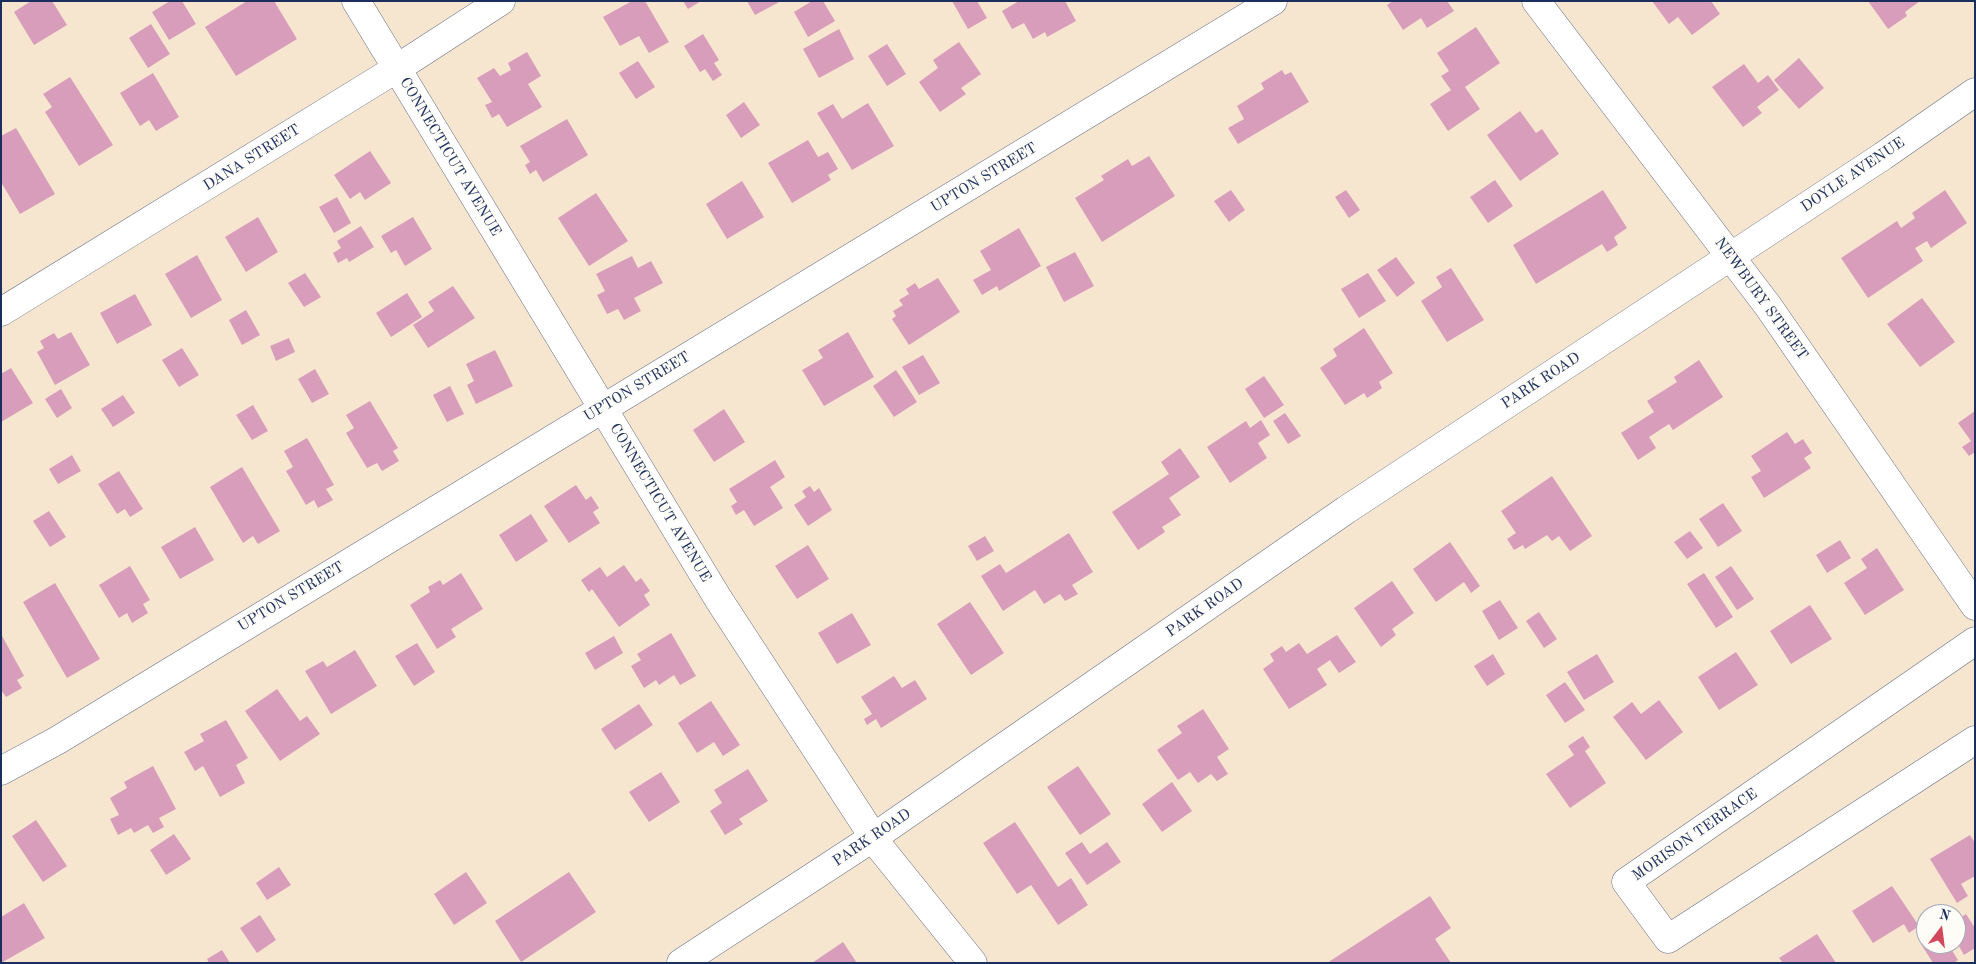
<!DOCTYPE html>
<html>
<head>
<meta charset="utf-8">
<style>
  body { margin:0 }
  #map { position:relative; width:1976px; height:964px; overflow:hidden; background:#f6e6cf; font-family:"Old Standard TT",serif }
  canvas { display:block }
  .frame { position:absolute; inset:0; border:2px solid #1b2f5e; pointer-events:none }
  .north { position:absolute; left:1916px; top:904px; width:50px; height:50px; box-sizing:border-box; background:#fdfcf7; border:1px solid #a3aaba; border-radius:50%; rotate:15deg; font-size:14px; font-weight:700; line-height:20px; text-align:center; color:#1b2f5e }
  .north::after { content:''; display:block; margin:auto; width:18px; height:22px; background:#d1495b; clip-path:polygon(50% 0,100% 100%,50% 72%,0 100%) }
</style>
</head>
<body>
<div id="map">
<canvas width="1976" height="964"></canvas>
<div class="frame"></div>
<div class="north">N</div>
</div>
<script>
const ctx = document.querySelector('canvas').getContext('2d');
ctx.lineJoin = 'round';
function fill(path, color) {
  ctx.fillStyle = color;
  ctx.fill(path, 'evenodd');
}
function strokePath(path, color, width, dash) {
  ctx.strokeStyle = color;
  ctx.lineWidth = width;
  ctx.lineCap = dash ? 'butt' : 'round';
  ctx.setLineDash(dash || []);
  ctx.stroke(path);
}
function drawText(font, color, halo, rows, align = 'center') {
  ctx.font = font + ' "Old Standard TT",serif';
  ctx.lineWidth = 4;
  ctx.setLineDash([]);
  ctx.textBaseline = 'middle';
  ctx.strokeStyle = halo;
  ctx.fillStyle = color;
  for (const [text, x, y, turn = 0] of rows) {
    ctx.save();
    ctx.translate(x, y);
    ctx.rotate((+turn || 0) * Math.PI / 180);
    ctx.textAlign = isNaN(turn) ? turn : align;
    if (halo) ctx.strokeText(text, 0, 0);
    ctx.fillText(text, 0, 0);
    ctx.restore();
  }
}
const building = new Path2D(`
  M31,1H52L67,25L34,45L14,12Z
  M170,1H182L196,24L169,40L152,12Z
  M247,1H274L297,39L236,76L205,27Z
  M632,1H645L669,42L649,53L639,36L620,46L603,17Z
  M683,1H701L688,9Z
  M747,1H781L755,15Z
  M812,1H823L835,21L808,37L794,12Z
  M952,1H977L987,18L968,29Z
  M1019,1H1065L1076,21L1047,37L1045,32L1033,39L1024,23L1012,29L1002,11Z
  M1393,1H1447L1454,11L1427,28L1421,18L1403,30L1387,5Z
  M1652,1H1711L1720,14L1692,35L1678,17L1669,24Z
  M1868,1H1920L1905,12L1907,16L1888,29Z
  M151,24L170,54L148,68L129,38Z
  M1476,27L1500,63L1465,87L1480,109L1448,131L1430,104L1451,90L1441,76L1449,71L1437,53Z
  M839,29L854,59L819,78L803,49Z
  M703,34L719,60L714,63L722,75L713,81L705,69L700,72L684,46Z
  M959,42L981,74L961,88L966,94L940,112L919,82L938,68L933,60Z
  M887,44L906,74L887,86L868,56Z
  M527,52L541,76L528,84L542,107L507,127L499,114L492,118L485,105L492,102L477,78L494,68L500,76L511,70L508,63Z
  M1799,58L1824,88L1799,109L1774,80Z
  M638,61L655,87L636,99L619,73Z
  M1744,64L1758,83L1768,75L1779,90L1757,107L1762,113L1743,127L1712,87Z
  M1282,70L1285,75L1291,72L1309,102L1238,144L1228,128L1244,119L1237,106L1264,89L1261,83Z
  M153,73L179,117L156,131L149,120L140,126L120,93Z
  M70,77L113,145L79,166L45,112L52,107L43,94Z
  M744,102L760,125L741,138L726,115Z
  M868,103L894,146L852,170L817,113L833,104L842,119Z
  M1520,111L1536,133L1542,129L1559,154L1520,181L1487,135Z
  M567,119L588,155L543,182L536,170L530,174L525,165L530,162L520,146Z
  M16,128L55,194L20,214L1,182V136Z
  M808,140L818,157L828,152L838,169L828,175L831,180L792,203L768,163Z
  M370,151L391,183L365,200L360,192L350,199L334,175Z
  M1149,156L1175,196L1102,242L1075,198L1104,180L1101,176L1128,159L1132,166Z
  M1495,180L1513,206L1488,223L1470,197Z
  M742,181L764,217L727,239L706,204Z
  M1231,190L1245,210L1229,222L1214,201Z
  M1346,190L1360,210L1349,218L1335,197Z
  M1603,190L1627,228L1614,237L1618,245L1607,252L1602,244L1536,284L1513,245Z
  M1945,190L1967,223L1931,248L1927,241L1915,248L1923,261L1868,298L1841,258L1897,221L1901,228L1915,218L1912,213Z
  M596,193L628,241L589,266L558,218Z
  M337,197L351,223L334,233L319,207Z
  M258,217L278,252L246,272L225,237Z
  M413,217L432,249L405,266L396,250L391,253L381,236Z
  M361,226L374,247L349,262L347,258L338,263L333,253L341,248L337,241Z
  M1019,228L1041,266L999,291L997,286L982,295L973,280L991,270L980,251Z
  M1075,252L1094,286L1064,302L1046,267Z
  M197,255L222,300L191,318L165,274Z
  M632,256L638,268L651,261L663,283L634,298L641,311L624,320L618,309L607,314L597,295L605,291L596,274Z
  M1396,257L1415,283L1397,297L1377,270Z
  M1451,268L1484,320L1447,342L1421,301L1442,287L1436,277Z
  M305,273L321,297L304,307L288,283Z
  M1368,273L1386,301L1359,318L1341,289Z
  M938,278L960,312L909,345L892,319L896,316L893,311L903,305L899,300L909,294L906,289L915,283L919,289Z
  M453,286L475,318L428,348L413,325L434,311L428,302Z
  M407,293L422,317L391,337L376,313Z
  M135,294L152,325L117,344L100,313Z
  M1922,298L1955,342L1920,367L1887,324Z
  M246,310L260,335L242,345L229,320Z
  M1364,328L1393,373L1379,382L1382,388L1367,398L1364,393L1345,405L1320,368L1337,356L1333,349Z
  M71,332L90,365L55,385L37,352L44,348L40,341L54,333L58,339Z
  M848,332L874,377L824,406L802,370L823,358L818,350Z
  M289,338L295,352L276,361L270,346Z
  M182,348L199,375L179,387L162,360Z
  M495,350L513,386L476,404L467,385L474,381L466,364Z
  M923,355L940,383L919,395L902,367Z
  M1699,360L1723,397L1673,430L1669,424L1649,437L1656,448L1638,460L1621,433L1654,412L1647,401L1677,382L1674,377Z
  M11,368L33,403L1,422V374Z
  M315,369L329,394L312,403L298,379Z
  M896,370L917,402L894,417L873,386Z
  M1264,376L1284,405L1264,418L1245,389Z
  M450,386L464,414L447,422L433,395Z
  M61,389L72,408L57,418L45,399Z
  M123,395L135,413L113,427L101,409Z
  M370,401L398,448L393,451L399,461L382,471L377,463L367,468L346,433L354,428L346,415Z
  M253,405L268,431L252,440L236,415Z
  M724,409L745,442L714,462L693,430Z
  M1975,411V452L1969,456L1962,447L1971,441L1958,423Z
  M1285,413L1301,436L1288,444L1273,421Z
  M1261,420L1270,435L1258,443L1267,458L1230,483L1207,447L1246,421L1250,428Z
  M1787,432L1795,444L1803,439L1812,453L1804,458L1811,468L1764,498L1751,477L1761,471L1751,456Z
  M307,438L334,485L326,489L333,500L318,508L314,500L306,505L286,471L293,467L284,451Z
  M1180,448L1200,477L1169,498L1181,515L1162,527L1165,532L1138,550L1112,512L1169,474L1161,462Z
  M72,455L81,471L58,484L49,469Z
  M775,460L785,477L770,487L783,508L754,526L744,510L736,515L731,506L737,502L729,489Z
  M242,467L280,531L258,544L253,536L243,543L210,487Z
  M119,471L143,509L130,517L125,509L117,514L98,484Z
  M1552,476L1592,536L1570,551L1559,536L1552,541L1547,535L1525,549L1523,545L1514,550L1507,539L1516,533L1501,511Z
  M576,485L586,500L591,496L599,508L593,512L600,523L569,543L544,506Z
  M810,486L814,492L819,488L832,510L808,526L794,505L806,497L802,491Z
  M1723,503L1742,531L1718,547L1699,519Z
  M49,511L66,537L50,547L33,521Z
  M531,514L548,541L516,562L499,535Z
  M195,527L214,560L180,579L161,547Z
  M1690,531L1703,548L1687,559L1674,542Z
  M1069,533L1093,572L1072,585L1078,594L1065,601L1060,594L1044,604L1035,590L1003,611L981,576L1000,564L1006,573Z
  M985,536L994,551L977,561L968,546Z
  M1840,540L1851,558L1827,573L1816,555Z
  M1450,542L1480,586L1471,593L1464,582L1436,602L1413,569Z
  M808,545L829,579L797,599L775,566Z
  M1877,548L1904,590L1865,615L1844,583L1867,568L1861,559Z
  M624,565L636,582L641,578L650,591L644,595L650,605L619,627L592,589L589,592L581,580L600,567L607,577Z
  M130,566L150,600L143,604L148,613L132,623L127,613L119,618L99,585Z
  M1731,566L1754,599L1737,610L1715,577Z
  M461,573L483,609L451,629L456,637L437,649L410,605L430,592L428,587L440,580L443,585Z
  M1704,573L1733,617L1716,628L1687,584Z
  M1392,581L1414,613L1392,629L1396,635L1381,647L1354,608Z
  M55,583L100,659L67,678L23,602Z
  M1500,600L1518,628L1499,640L1482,611Z
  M970,602L1004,653L971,675L937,624Z
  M1810,605L1832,639L1791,664L1770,631Z
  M1539,612L1557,639L1544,648L1526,621Z
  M852,613L871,645L837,664L818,633Z
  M671,633L696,676L680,685L674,675L659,685L656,680L644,688L631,666L641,660L637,654Z
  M1,634L24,676L17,680L22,688L6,697L1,690Z
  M1337,635L1356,662L1339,673L1330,660L1317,669L1327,685L1289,709L1263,669L1274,661L1270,654L1282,646L1286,652L1299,643L1307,654Z
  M614,636L623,653L595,670L585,653Z
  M417,643L435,672L414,686L395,656Z
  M355,650L377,686L331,714L305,671L323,661L327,667Z
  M1736,652L1758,685L1719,710L1698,677Z
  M1493,654L1505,674L1487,686L1474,666Z
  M1597,654L1614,682L1584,700L1567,672Z
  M894,676L902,688L915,680L927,699L881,728L876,719L867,725L864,719L872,714L861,697Z
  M1565,682L1585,710L1565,723L1546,695Z
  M277,689L300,721L307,716L320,734L280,761L245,711Z
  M1659,700L1683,732L1646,760L1613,717L1632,702L1641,714Z
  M711,701L740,745L723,756L714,742L697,753L678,723Z
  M639,704L653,725L615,750L601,729Z
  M1203,709L1229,749L1217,757L1228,774L1217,781L1211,774L1198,783L1190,772L1178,780L1157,750L1182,733L1177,726Z
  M226,720L248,758L236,765L245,783L220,797L203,766L195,771L184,752L204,741L200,734Z
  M1583,736L1590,747L1585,751L1606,783L1570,808L1546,774L1574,755L1568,746Z
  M153,766L176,809L159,818L164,827L153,833L148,825L134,833L131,828L118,835L110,819L119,815L110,798L127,788L124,782Z
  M1078,766L1111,814L1080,835L1047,787Z
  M748,769L768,801L739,819L743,824L725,835L710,811L722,803L714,790Z
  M661,772L680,802L649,822L629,792Z
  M1172,782L1192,811L1162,832L1142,804Z
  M36,820L67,866L43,882L12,836Z
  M1015,822L1058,887L1071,878L1088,905L1058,925L1031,885L1017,894L983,843Z
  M174,834L191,859L166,875L150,850Z
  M1970,835L1975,843V876L1961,884L1968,896L1957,903L1930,859Z
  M1082,842L1090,854L1107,842L1121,862L1087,885L1065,853Z
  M279,867L291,885L267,900L256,883Z
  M466,872L487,903L454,925L434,894Z
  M569,872L596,912L521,962L495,921Z
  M1892,886L1919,926L1909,933L1904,924L1873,943L1852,911Z
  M1430,896L1451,928L1435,939L1451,963H1327Z
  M24,903L45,938L1,963V917Z
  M1966,914L1975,928V948L1964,955L1956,941V921Z
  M260,915L276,940L257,953L240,928Z
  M1817,934L1836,963H1783L1779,958Z
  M1926,941V944H1948L1958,960L1954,963H1933L1921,944Z
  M843,942L857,963H812Z
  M222,950L230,963H209L207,959Z`);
const minor = new Path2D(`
  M356,1L719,600L882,850L973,963
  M1,312L396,69L501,1
  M1975,641L1626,882L1668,939L1975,740
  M1,771L58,740L1273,1
  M681,963L874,837L1346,510L1883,156L1975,92`);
const tertiary = new Path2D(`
  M1536,1L1768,306L1975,606`);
const streetNames = [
  ["CONNECTICUT AVENUE",450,157,59],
  ["DANA STREET",252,158,-32],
  ["DOYLE AVENUE",1853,175,-34],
  ["UPTON STREET",984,178,-31],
  ["NEWBURY STREET",1761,299,54],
  ["PARK ROAD",1541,381,-33],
  ["UPTON STREET",637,387,-31],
  ["CONNECTICUT AVENUE",660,503,59],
  ["UPTON STREET",291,597,-31],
  ["PARK ROAD",1205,608,-35],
  ["MORISON TERRACE",1695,835,-35],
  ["PARK ROAD",872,838,-34]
];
fill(building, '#d99dbc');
strokePath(minor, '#686f86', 29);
strokePath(tertiary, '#686f86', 29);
strokePath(minor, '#fff', 28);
strokePath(tertiary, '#fff', 28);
drawText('15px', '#1b2f5e', '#fdfcf7', streetNames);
</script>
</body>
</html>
